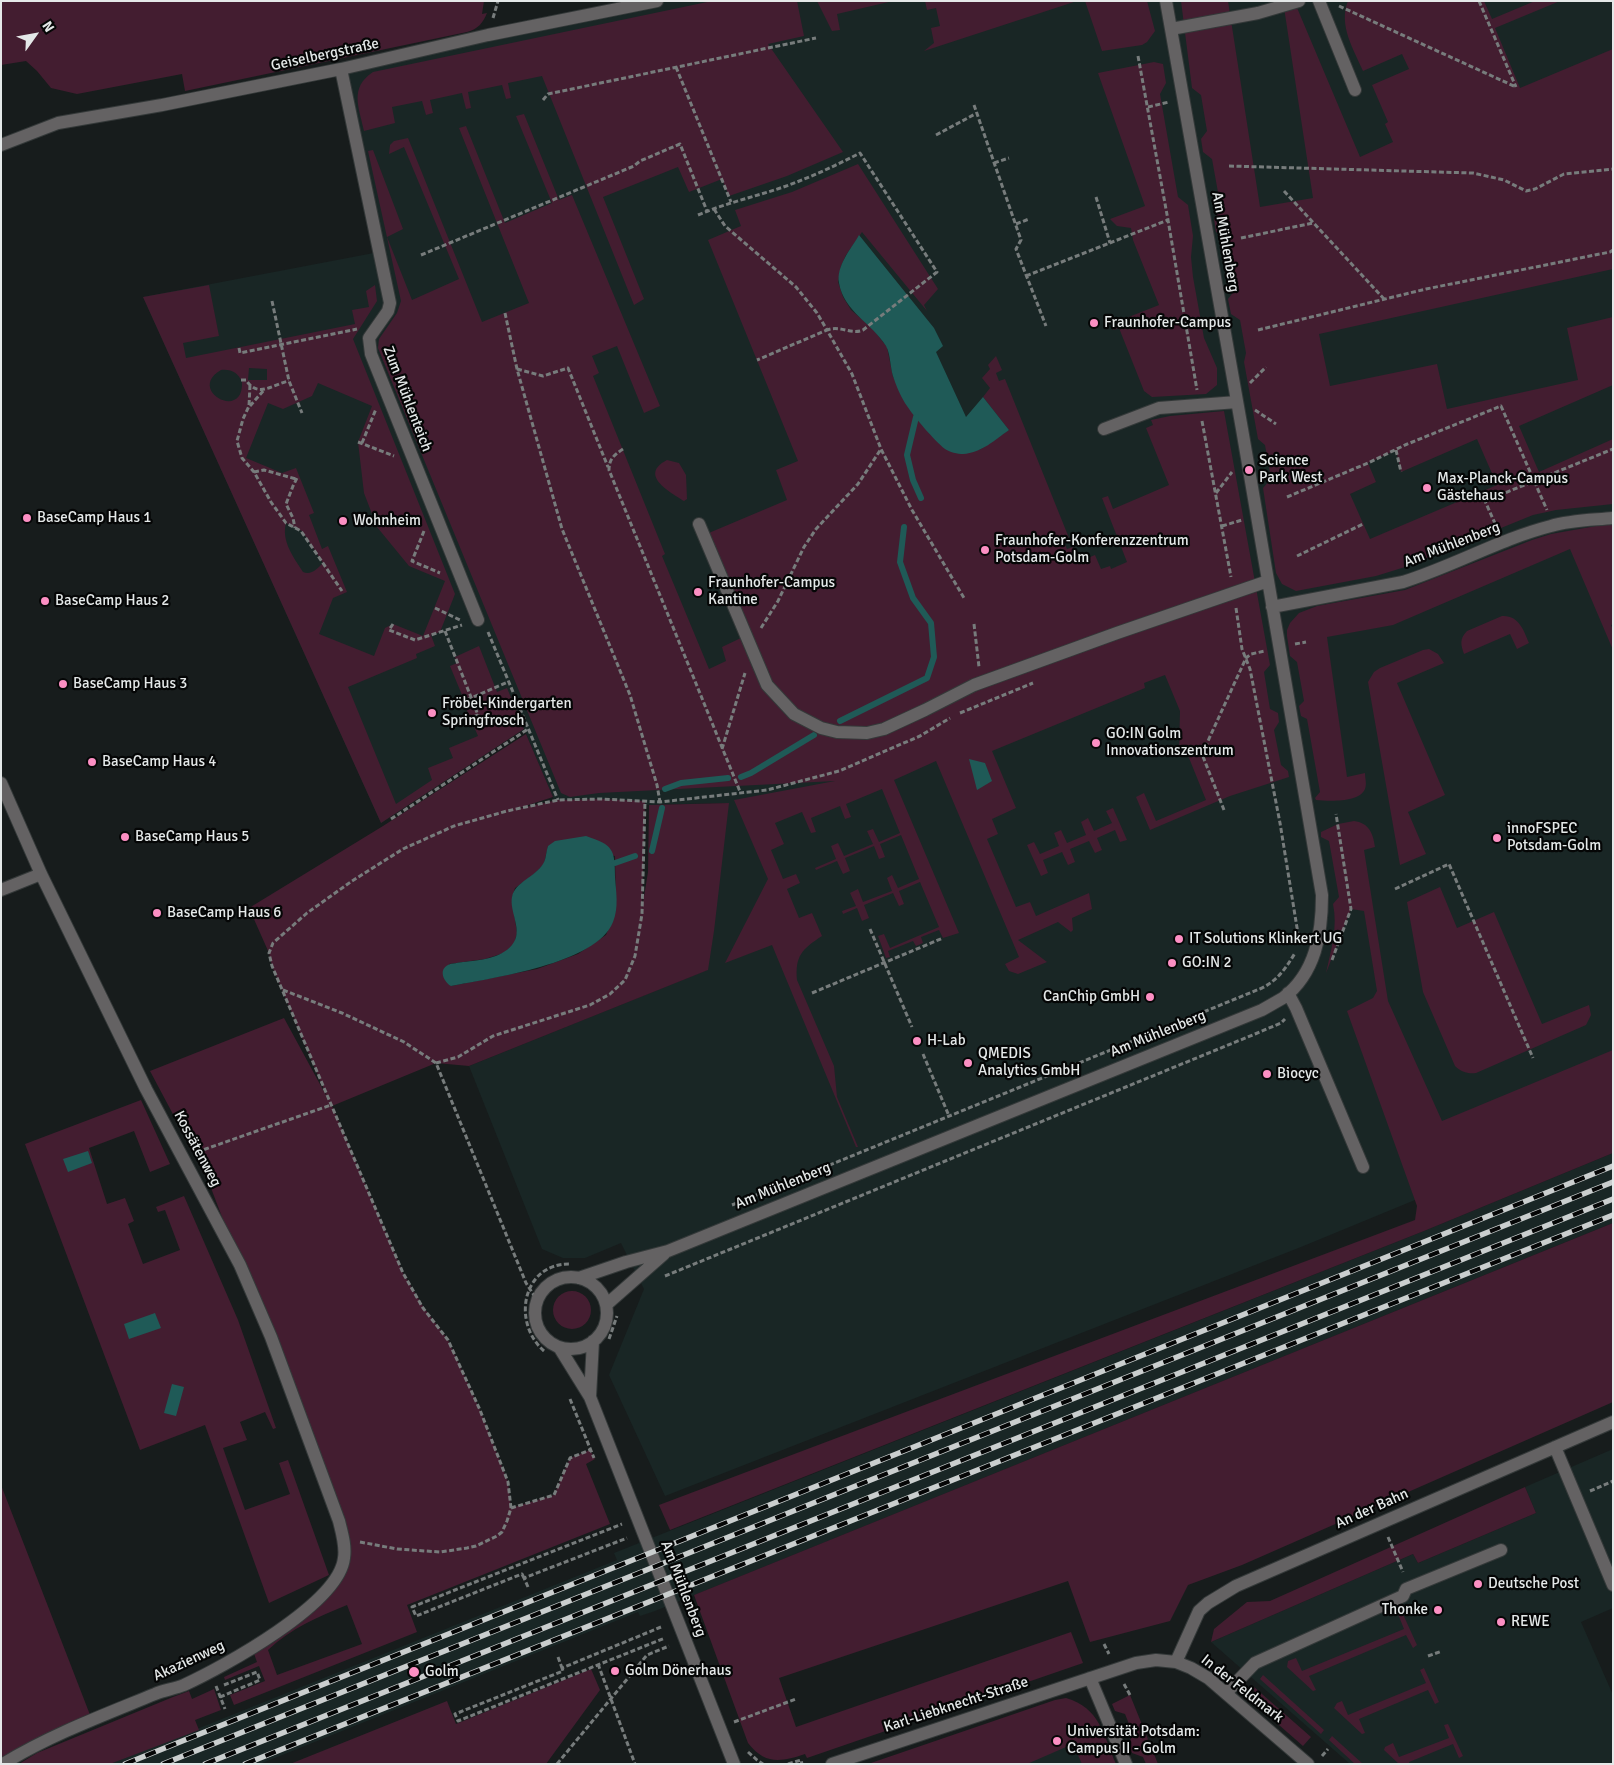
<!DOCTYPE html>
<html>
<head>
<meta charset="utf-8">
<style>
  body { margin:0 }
  #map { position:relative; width:1614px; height:1765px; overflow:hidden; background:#171c1c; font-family:Signika,sans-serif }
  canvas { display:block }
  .frame { position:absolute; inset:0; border:2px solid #e4e8e8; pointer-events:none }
  .north { position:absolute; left:10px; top:10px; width:50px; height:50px; -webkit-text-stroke:4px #050606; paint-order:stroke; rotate:58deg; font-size:14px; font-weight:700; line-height:20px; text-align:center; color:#e4e8e8 }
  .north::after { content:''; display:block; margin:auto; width:18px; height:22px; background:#e4e8e8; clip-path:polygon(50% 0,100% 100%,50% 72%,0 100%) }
</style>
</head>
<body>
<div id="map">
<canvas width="1614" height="1765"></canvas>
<div class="frame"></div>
<div class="north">N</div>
</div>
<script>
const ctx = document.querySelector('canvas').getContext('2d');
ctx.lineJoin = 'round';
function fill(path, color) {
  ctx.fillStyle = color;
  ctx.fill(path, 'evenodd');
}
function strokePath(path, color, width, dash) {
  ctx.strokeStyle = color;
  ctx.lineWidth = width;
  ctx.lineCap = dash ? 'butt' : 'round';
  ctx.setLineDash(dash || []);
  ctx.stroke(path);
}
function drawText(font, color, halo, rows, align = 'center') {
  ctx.font = font + ' Signika,sans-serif';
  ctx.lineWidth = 4.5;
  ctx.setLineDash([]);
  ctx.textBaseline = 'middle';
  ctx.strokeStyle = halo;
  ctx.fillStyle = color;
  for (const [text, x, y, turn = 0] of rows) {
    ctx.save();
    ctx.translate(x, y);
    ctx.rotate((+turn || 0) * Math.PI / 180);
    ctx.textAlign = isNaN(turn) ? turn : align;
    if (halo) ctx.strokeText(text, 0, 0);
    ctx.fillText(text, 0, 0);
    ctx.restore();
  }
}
const built = new Path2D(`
  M657,1H1613V1113L1415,1200L1301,1247L665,1496L609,1375L644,1289L621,1243L585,1258H563L542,1249L469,1066L707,970L728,803L557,807L524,729L381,823L143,297L379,252L341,69Z
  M1613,1153V1223L655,1611L640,1616L638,1612L260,1764H110L617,1560L614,1553L1424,1231Z
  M1613,1449V1608L1581,1622L1613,1695V1764H1350L1211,1642L1413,1554L1418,1563L1536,1513L1525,1487Z
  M1085,1718L1104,1764H954Z`);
const green = new Path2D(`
  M1,1H484L482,14L487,13C483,23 478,29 467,32L185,91L182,74L77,94L51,88L37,71L26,61L1,65Z
  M712,1H797L804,36L768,44L843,152L787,176L729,196L722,179L689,192L678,167L603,197L644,299L634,305L542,76L508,83L511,98L506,99L502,85L468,92L471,108L466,109L462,93L430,100L433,113L426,115L422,101L392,107L395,123L364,131C359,107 349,88 373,72Z
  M817,1H893L837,14L840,30L832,31Z
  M925,1H1077L924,51L934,43L931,28L940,26L936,8L927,10Z
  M1085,1H1147L1155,31L1147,42L1142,45L1102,51Z
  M1181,1H1228L1260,207L1313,198L1283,1L1295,3L1360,157L1393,142L1385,124L1388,122L1372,85L1409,69L1402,54L1363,71C1354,50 1338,25 1348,1H1484L1492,19L1535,1H1560L1495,28L1520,88L1613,49V269L1319,334L1330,386L1437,364L1447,409L1578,380L1567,328L1613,317V385L1519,426L1539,472L1613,439V504L1556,510L1533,515L1405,567L1376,576L1296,591L1282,584L1276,573L1263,488L1271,479L1265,445L1258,439L1244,362L1246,353L1240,320L1231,314L1228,299L1235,290L1226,238L1216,232L1214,219L1221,209L1212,159L1203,152L1201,139L1207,131L1201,95L1192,88ZM1477,439L1497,485L1370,539L1350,494L1376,482L1368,463L1396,450L1401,472Z
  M1154,62L1163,64L1166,83L1160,94L1178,197L1188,205L1193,236L1191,257L1193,277L1204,338L1217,368V385L1206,394L1152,397L1144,391L1119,328L1113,330L1111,324L1159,305L1133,240L1131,228L1117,226L1110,219L1145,206L1098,73Z
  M524,114L559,200L572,195L660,406L644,413L617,346L592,356L599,373L593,376L665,554L662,556L709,669L726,661L722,647L745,636L704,535L787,500L776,470L798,461L708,240L741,226L735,210L792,192L858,164L938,289L924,305L927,311L862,232L846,255L841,266L838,282L843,297L851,310L872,328L887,347L893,377L979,450L1009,430L983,397L990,388L982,378L990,369L988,365L996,356L1002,370L996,373L999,381L1005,379L1069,538L1063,541L1067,549L1073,547L1078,562L1095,555L1101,569L1110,566L1111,569L1127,562L1102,498L1108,496L1113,509L1169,485L1146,428L1153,425L1151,420L1170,416L1224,411L1270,665L1264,672L1270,709L1278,713L1279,722L1274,730L1281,765L1288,771L1289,777L1230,796L1150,830L1136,797L1144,793L1156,821L1206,800L1187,753H1179L1180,711L1165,675L1144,683L1145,688L992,751L1016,808L992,819L998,834L987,839L1016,907L1030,902L1036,916L1089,893L1092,909L1072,918L1073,930L1071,932L1058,922L1018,940L1047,962L1018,974L1009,971L1005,964L1019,957L936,761L894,780L959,933L943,938L939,930L921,937L923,943L916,946L913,941L888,951L890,957L886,958L878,936L884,934L890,948L939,927L920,882L899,891L904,904L899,906L893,893L864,905L869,918L862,921L857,908L843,914L842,911L856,906L850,893L858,889L863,902L892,891L887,878L892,875L898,888L919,879L901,835L880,844L885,857L879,859L874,846L845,858L850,871L843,874L837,861L816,870L815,868L836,859L831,846L838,843L844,856L873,844L867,831L873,829L879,842L900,833L882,789L846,804L851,817L845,819L840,806L811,818L816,832L811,833L802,812L775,823L784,844L771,850L783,879L796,874L800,883L787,889L799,918L812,913L822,936C802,949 795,956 797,980L834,1066L837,1097L858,1147H856L772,945L725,963L768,879L734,800L835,781L599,793L570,797L561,793L378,348L379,339L397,313L401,301L368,151L373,150L403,229L387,237L412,300L459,279L404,147L389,154L390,145L394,141L408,138L482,322L529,303L459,128L466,126L505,223L552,203L516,116Z
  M209,285L219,336L183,343L186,358L355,324L352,310L369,307L366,291L375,285L377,301L353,339L455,594L440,632L431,635L435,646L416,654L417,658L348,687L396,804L432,780L428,768L453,758L449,748L478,736L466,708L463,709L458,697L462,695L450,666L457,663L455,657L479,646L497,692L507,688L524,729L381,823L143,297ZM249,368L267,369V380H248ZM221,370C232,369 238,373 242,382C244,422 186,390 221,370ZM318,383L372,406L358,442L364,493L377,527L409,566L445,581L423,636L393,624L385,628L374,656L319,634L333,598L347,592L328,546L322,549L309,515L314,513L296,468L282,473L246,458L268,403L283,409L312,396ZM286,523L302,531L323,563C318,568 311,576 303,572C294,558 281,541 286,523Z
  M667,460L679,463L686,475L687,499L684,501C670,492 638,475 667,460Z
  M1613,523V624L1611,625L1613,630V650L1570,549L1393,625L1327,637L1347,777L1365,773C1365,778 1367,784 1365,789C1359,803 1329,801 1316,800L1315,798L1320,792L1307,719L1301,716L1299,706L1304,701L1297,662L1290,656L1287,636V630L1290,623L1299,613L1317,606L1405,590L1532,540L1551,534Z
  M1502,616C1519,615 1524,631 1529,643L1517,649L1510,634L1464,654C1461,645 1459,639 1467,631Z
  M1429,649L1438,654L1444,663L1397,683L1445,795L1408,812L1426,854L1400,865L1368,682L1374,672L1380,668L1423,650Z
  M526,734L553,797L516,809L558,800L602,799L645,801L642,909L648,872L649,805L729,803L714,931L708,970L469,1066L436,1063L332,1106L403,1273L424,1308L448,1340L480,1410L508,1482L511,1508L554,1495L570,1458L590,1450L595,1459L586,1464L610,1524L407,1605L417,1632L234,1705L230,1695L265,1681L259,1666L225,1680L224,1677L257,1662L252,1648L336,1577L344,1540L208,1180L150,1071L284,1018L328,1099L272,966L269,953L249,908L383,826ZM548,846L615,856L616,910L606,935L578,954L537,969L451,986L449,964L485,959L504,953L514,944L517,933L512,898L515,888L532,876L544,864ZM347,1605L362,1644L277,1675L268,1650C291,1628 318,1617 347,1605Z
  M1113,808L1127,840L1120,842L1115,830L1097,838L1102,850L1095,853L1089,841L1070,849L1075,862L1068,865L1062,852L1043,860L1048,873L1041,876L1027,845L1034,842L1040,854L1059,846L1054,833L1061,830L1067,843L1086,835L1081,822L1088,818L1094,831L1112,823L1106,811Z
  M1354,821C1369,823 1373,833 1375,847L1364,850L1388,1001L1442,1121L1613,1050V1153L1424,1231L670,1530L659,1505L1415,1220L1417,1206L1347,1011L1373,998L1377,991L1364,911L1351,909L1326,973C1331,950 1338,927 1333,904L1339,897L1329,841L1321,837V832L1338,824Z
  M1440,887L1457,928L1494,912L1542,1024L1589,1005L1591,1015L1586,1025L1476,1073C1468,1074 1461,1072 1455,1066L1423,992L1407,902Z
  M141,1100L170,1164L150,1172L134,1131L89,1148L107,1204L125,1198L134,1221L128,1224L143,1264L180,1250L165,1210L158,1212L156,1207L184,1196L238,1320L276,1428L273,1429L265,1412L240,1422L247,1440L223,1448L245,1510L290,1494L279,1463L288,1460L329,1575L269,1603L205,1425L140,1450L25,1144Z
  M1613,1223V1402L1242,1565L1188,1585L1170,1621L1090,1642L1068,1581L779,1678L796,1727L1071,1632L1083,1663L807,1758L805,1754C781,1762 765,1765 748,1743L694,1595Z
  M553 1310a19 19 0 1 1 38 0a19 19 0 1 1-38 0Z
  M1,1485L92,1720L1,1764Z
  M1525,1487L1536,1513L1418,1563L1413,1554L1211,1642L1214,1629L1247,1602L1270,1601Z
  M1402,1612L1417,1645L1413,1648L1406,1635L1309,1676L1316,1690L1313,1691L1287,1667L1288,1661L1296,1658L1302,1671L1404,1629L1398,1614Z
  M1424,1668L1439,1702L1435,1704L1428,1690L1359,1719L1365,1733L1362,1734L1334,1708L1337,1703L1342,1701L1348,1715L1426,1683L1420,1670Z
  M591,1669L600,1690L546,1764H290L447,1701L456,1724Z
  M1263,1675L1324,1730L1321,1734L1260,1679Z
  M1254,1687L1311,1737L1303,1746L1255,1704Z
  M214,1689L221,1710L195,1720L199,1730L110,1764H19L37,1753L173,1697L189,1691L192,1699Z
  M1130,1695L1158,1764H1146L1143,1757L1132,1753L1128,1745L1133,1734L1125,1714L1115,1711L1112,1704Z
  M1066,1698C1100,1708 1103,1734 1116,1764H1082L1073,1744L1027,1764H868L1055,1700Z
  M1448,1724L1463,1756L1459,1758L1453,1744L1409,1762V1764H1399L1384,1750L1385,1747L1393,1743L1399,1757L1449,1738L1444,1725Z
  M1332,1736L1363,1764H1355L1329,1740Z`);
const water = new Path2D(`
  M859,235L934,328L943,346L936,352L966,417L983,397L1009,430C995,440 981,453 963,454C958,454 949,452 945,449C934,440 915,418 907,406C902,399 897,388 894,379C890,369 891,355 886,346C872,323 844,312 839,283C836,266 851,249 859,235Z
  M969,759L985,763L992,781L977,790Z
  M586,836C613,845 615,849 615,877C616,891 619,908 613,922C597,964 491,978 451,986C444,982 438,970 448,965C452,963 459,963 463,962C480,960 500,959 512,945C524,931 509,912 512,897C515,882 535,877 543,864C546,860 546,852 548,846L555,841Z
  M88,1151L92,1163L68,1172L63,1159Z
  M155,1313L161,1328L129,1339L124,1324Z
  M172,1384L184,1387L176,1416L164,1413Z`);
const stream = new Path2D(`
  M916,417L907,455L913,480L921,498
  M840,721L927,678L934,657L931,623L913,598L900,562L904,527
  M741,777L751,773L814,735
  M665,789L681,783L728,778
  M652,851L662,808
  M615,863L635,856`);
const path = new Path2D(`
  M1479,1L1516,87
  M1339,6L1516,87
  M493,18L498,1
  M1138,56L1168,220L1197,390
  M676,67L731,202
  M543,100L548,94L816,38
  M974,105L1021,240L1016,249L1046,326
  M1148,107L1169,102
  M936,135L977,113
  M994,163L1009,158
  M1229,166L1473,173L1504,180L1526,191L1535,189L1564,174L1613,169
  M1284,191L1385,300
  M1096,197L1110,243
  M714,209L725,226L796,287L817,313L827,330L757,360
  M698,215C728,202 759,196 789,185C813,176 837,165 860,153L937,272L863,330C851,335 840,325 827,330L852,374L881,449L912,510L964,598
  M1016,224L1029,219
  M1241,238L1313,223
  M421,255L634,166L640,161L680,144L707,211
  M1026,276L1168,220
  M272,301L289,381L302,413
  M505,313L517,369L562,529L630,695L657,785L660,802
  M1258,330L1426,289L1610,252L1613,250
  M239,348L240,353L357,329
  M517,369L543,376L568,368L608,467
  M241,380H246C258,399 273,384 289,381
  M1250,383L1266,367
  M250,385L249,406L243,419L237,441L242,458L254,472L271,502L286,523L301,531L342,591
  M250,406L264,390
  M1255,410L1276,424
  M1202,421L1231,577
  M358,442L394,456
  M362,443L376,409
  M623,449C614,455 609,459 609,470L741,794
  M1396,450L1401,472
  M254,472L264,470L296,479L297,478L293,486L286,504L293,518L295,528
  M1481,492L1497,528
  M1216,493L1232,472
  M1287,497L1368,463L1405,445L1501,406L1547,510
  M1485,501L1613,449
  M1222,526L1242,520
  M424,531L412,561L440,573
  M1297,556L1363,524
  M435,608L460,620
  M1236,608L1242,649L1250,669L1280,823L1299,940
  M393,624L389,630L415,640L462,625
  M974,624L979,667
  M761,628L778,601L804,547L816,529L858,484L881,449
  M445,631L478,715L471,718
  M488,632L558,800
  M1295,644L1306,642
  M460,703L508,682
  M960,713L1033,683
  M722,749L745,673
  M1224,810L1202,754L1246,658L1251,654L1265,651
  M391,819L528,729
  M1395,889L1449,864L1533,1058
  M870,929L912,1027
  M1332,960L1351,909L1336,814
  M283,990L342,1013L404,1042L436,1063L526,1283L537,1300
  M812,993L943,938
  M923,1054L949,1116
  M436,1063L458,1057L493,1036L590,1005L610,994L625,980L635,956L642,914L645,801
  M197,1152L331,1105
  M732,1205L1262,988C1278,980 1286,968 1295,953
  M665,1276L1255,1034L1281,1023L1285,1019
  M609,1339L617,1316
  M544,1351C511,1322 523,1263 570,1264
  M570,1399L594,1458
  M1590,1491L1613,1481
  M511,1508L554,1495L570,1458L590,1450
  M1388,1537L1403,1572
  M360,1542L397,1549L440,1552L467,1548L476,1546L497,1536L502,1532L507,1521L511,1508L508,1482L480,1410L448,1340L423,1308L403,1273L272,966L269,953L273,943L307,913L352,881L403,849L454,826L507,811L558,800L602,799L660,802L767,790L839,771L920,736L950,718
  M524,1578L522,1574L416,1616L412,1607L622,1524
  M528,1587L524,1578L627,1538
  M661,1627L562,1668L563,1671L455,1714L458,1721L665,1638
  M1104,1644L1109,1654
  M1428,1656L1442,1651
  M558,1657L562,1668
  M598,1664L635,1764
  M1124,1684L1130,1695
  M216,1686L225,1709
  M220,1697L260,1680L257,1672L224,1685
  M734,1722L796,1699
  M748,1752L757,1760L763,1764
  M1322,1756L1328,1749
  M557,1764L647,1655L669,1646
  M788,1764L801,1760L802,1764`);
const minor = new Path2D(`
  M1319,1L1355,90
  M1171,29L1258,13L1299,1
  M341,69L390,303L388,311L369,338L371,354L478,620
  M1,145L58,123L162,105L341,69L488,35L657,1
  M1104,429L1159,408L1237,402
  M699,524L767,685L794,714L821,728L837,732L867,733L884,729L925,710L974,685L1117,633L1268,581
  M1272,607L1403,582C1454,566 1500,539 1551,526C1571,520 1593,520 1613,518
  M1,783L41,874L146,1089L240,1265L271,1337L339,1521C342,1533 346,1546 344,1558C339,1604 223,1667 184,1685C174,1689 164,1690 155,1694C104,1715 50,1735 3,1764
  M1,890L41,874
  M1288,993L1296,1008L1363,1167
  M535 1313a36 36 0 1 1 72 0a36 36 0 1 1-72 0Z
  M579,1278L626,1262L668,1251L1262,1010C1269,1006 1276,1002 1283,998C1316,973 1322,933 1322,895L1242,429L1166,1
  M606,1305L664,1254
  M559,1347L590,1397L734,1764
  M590,1397L593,1341
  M1555,1447L1613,1585
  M1176,1662L1199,1611L1208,1603L1236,1586L1613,1422
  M1090,1678L1126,1764
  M1226,1693L1255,1663L1403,1596L1406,1589L1501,1550
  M832,1764L1136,1663L1156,1660L1176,1662L1191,1668L1208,1678L1308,1764`);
const rail = new Path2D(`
  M125,1764L1613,1166
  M163,1764L1613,1182
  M205,1764L1613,1199
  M245,1764L1613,1215`);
const markers = [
  [1094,323,5,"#fc8fc3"],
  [1249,470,5,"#fc8fc3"],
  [1427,488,5,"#fc8fc3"],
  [27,518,5,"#fc8fc3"],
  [343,521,5,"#fc8fc3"],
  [985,550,5,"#fc8fc3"],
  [698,592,5,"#fc8fc3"],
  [45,601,5,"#fc8fc3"],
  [63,684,5,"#fc8fc3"],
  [432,713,5,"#fc8fc3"],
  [1096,743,5,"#fc8fc3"],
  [92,762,5,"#fc8fc3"],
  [125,837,5,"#fc8fc3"],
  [1497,838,5,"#fc8fc3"],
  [157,913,5,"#fc8fc3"],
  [1179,939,5,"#fc8fc3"],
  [1172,963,5,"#fc8fc3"],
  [1150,997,5,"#fc8fc3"],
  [917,1041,5,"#fc8fc3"],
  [968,1063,5,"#fc8fc3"],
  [1267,1074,5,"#fc8fc3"],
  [1478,1584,5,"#fc8fc3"],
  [1438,1610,5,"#fc8fc3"],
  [1501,1622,5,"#fc8fc3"],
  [615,1671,5,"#fc8fc3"],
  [414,1672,6,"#fc8fc3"],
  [1057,1741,5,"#fc8fc3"]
];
const streetNames = [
  ["Geiselbergstraße",325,55,-12],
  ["Am Mühlenberg",1225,242,80],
  ["Zum Mühlenteich",407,399,69],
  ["Am Mühlenberg",1452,545,-21],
  ["Am Mühlenberg",1158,1034,-22],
  ["Kossätenweg",197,1149,62],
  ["Am Mühlenberg",783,1186,-22],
  ["An der Bahn",1372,1509,-24],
  ["Am Mühlenberg",683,1589,69],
  ["Akazienweg",189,1661,-25],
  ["In der Feldmark",1242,1689,38],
  ["Karl-Liebknecht-Straße",956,1705,-18]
];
const poiNames = [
  ["Fraunhofer-Campus",1104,323],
  ["Science",1259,461],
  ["Park West",1259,478],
  ["Max-Planck-Campus",1437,479],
  ["Gästehaus",1437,496],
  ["BaseCamp Haus 1",37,518],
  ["Wohnheim",353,521],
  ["Fraunhofer-Konferenzzentrum",995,541],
  ["Potsdam-Golm",995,558],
  ["Fraunhofer-Campus",708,583],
  ["Kantine",708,600],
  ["BaseCamp Haus 2",55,601],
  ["BaseCamp Haus 3",73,684],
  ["Fröbel-Kindergarten",442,704],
  ["Springfrosch",442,721],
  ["GO:IN Golm",1106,734],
  ["Innovationszentrum",1106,751],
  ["BaseCamp Haus 4",102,762],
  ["innoFSPEC",1507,829],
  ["Potsdam-Golm",1507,846],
  ["BaseCamp Haus 5",135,837],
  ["BaseCamp Haus 6",167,913],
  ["IT Solutions Klinkert UG",1189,939],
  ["GO:IN 2",1182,963],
  ["CanChip GmbH",1140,997,"right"],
  ["H-Lab",927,1041],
  ["QMEDIS",978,1054],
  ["Analytics GmbH",978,1071],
  ["Biocyc",1277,1074],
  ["Deutsche Post",1488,1584],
  ["Thonke",1428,1610,"right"],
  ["REWE",1511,1622],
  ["Golm Dönerhaus",625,1671],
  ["Golm",425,1672],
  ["Universität Potsdam:",1067,1732],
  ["Campus II - Golm",1067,1749]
];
fill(built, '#192625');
fill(green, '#431d30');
fill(water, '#1f5a57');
strokePath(stream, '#1f5a57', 6);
strokePath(minor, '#343939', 14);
strokePath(path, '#777c7c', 3, [5, 2.5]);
strokePath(minor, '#646263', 12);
strokePath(rail, '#cacece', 5.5);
strokePath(rail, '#050606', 4, [11]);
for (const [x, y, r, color] of markers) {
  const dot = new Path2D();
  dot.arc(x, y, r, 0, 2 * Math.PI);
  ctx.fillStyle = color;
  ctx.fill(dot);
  strokePath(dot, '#050606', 2);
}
drawText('15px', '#e4e8e8', '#050606', streetNames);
drawText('15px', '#e4e8e8', '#050606', poiNames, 'left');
</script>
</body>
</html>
